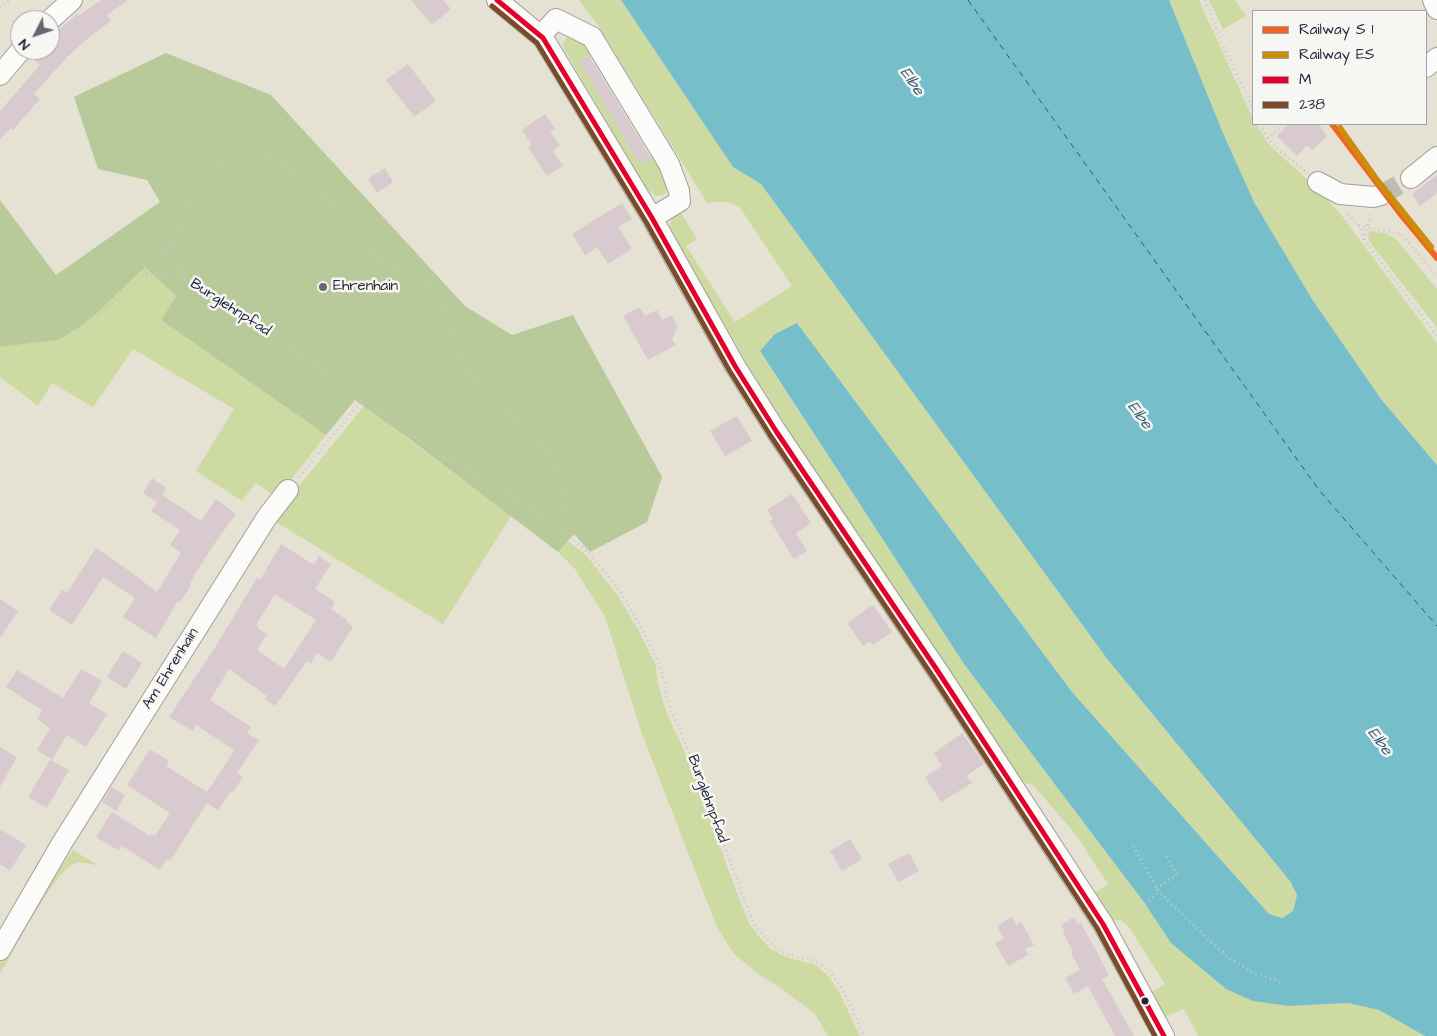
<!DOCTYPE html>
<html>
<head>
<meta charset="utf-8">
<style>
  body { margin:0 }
  #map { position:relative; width:1437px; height:1036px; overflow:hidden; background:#e5e2d4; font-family:"Architects Daughter",sans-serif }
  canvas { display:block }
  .legend { position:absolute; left:1252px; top:10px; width:175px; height:115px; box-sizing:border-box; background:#f6f6f2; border:1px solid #a1a1a9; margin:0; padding:6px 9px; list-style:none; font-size:15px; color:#22223b }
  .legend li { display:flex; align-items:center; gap:10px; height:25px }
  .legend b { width:25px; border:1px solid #a1a1a9 }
  .north { position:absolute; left:10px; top:10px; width:50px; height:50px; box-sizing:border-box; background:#f6f6f2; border:1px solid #a1a1a9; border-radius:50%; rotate:229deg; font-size:14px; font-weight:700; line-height:20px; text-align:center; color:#22223b }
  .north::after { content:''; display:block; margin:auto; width:18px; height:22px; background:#666571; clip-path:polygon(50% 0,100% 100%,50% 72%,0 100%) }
</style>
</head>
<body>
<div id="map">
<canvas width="1437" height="1036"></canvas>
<ul class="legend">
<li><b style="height:6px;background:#f36421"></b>Railway S 1</li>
<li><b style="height:6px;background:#cc8c0c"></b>Railway ES</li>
<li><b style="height:6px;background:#e4002b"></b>M</li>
<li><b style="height:6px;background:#7a4b2a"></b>238</li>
</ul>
<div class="north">N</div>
</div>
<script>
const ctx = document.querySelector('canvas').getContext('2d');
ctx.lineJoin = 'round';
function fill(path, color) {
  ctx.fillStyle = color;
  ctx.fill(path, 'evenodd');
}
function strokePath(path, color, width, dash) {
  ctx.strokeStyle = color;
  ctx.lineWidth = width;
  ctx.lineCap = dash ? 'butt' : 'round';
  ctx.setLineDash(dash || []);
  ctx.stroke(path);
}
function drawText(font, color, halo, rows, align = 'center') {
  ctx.font = font + ' "Architects Daughter",sans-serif';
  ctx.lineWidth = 5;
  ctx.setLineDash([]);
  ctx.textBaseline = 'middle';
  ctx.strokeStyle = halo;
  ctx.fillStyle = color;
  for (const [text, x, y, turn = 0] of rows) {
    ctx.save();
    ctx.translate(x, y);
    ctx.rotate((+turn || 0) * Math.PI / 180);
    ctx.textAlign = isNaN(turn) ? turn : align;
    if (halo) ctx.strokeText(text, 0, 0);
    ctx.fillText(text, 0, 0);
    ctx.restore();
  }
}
const green = new Path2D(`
  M579,0H621L733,167L761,184L1108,660L1290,881L1297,895L1293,911L1282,918L1269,914L1072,692L798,324L775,334L760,352L964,664L1143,901L1171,943L1226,989L1289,1006L1347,1003L1379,1010L1425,1036H1198L1184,1009L1163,1018L1150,993L1165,984L1129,927L1121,920L1107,921L1091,895L1108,884L1076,835L1033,785L1019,781L773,409L670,230C669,220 672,217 679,210L697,239L686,246L735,322L792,286L741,209C729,199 721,202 707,203L597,24Z
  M1169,0H1199L1253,119V124H1256L1268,143L1278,153L1315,186L1342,216L1437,343V465L1381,399L1312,299L1254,202L1223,133Z
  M1209,0H1235L1246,16L1223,29Z
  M576,35L593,53L579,61L640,164L654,156C661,168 675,182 664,195L656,196L646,189L564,49L563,44L567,36Z
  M1369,231L1384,233L1396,239L1437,289V328L1368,240Z
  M145,266L176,296L161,320L326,435L287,485L281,483L272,494L256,483L242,501L196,471L234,409L133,349L93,407L52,383L38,406L0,377V347L58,340L77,329L96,314Z
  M364,406L511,516L443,624L276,522L294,492Z
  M568,541L587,556L618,596L640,633L656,666L657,680L666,711L691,766L738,896L750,925L760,938L771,949L786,957L816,965L829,977L838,990L860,1036H828L815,1014L781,988L758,974L733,953L716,925L641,731L605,617L575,569L558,552Z
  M73,850L99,866C92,864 84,862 76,863C57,866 12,954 0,974V964L46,885L53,878Z`);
const forest = new Path2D(`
  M166,53L271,95L465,306L512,335L573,315L662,477L647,522L590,552L574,534L558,552L408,438L355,400L326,435L161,320L176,296L145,267L96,314L77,329L58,340L0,347V200L56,275L160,202L147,180L98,169L74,97Z`);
const water = new Path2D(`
  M621,0H1169L1223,133L1254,202L1312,299L1381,399L1437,465V1036H1425L1379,1010L1348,1003L1289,1006L1253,1001L1226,989L1171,943L1143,901L964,664L760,351L775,334L797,323L1072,692L1269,914L1282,918L1293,911L1297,895L1290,881L1108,660L761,184L733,167Z`);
const ferry = new Path2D(`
  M968,0L1319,490L1437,626`);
const building = new Path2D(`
  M101,0H128L107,15L111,21L93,34L68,56L34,94L40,99L13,130L11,128L0,139V111L40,65L34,60L43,50H50V38L77,14L78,16Z
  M411,0H443L451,9L432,25Z
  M589,55L651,158L640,164L579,61Z
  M408,64L436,101L414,117L386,80Z
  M545,114L555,129L550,132L560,146L553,151L563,166L547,176L528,147L532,145L522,130Z
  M1288,124H1319L1327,136L1312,150L1307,145L1297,156L1277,136Z
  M385,168L393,182L377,193L368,179Z
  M1437,175V193L1420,206L1412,194Z
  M622,203L632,219L618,227L632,249L608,264L597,247L585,255L572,234Z
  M639,307L645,316L657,310L662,320L671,315L677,325V329L672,339L676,345L648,360L623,316Z
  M737,416L752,441L725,456L710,431Z
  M152,478L166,488L162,495L201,521L216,499L236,514L212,547L189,584L191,586L180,602L178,601L156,638L123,617L135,598L103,577L72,625L49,610L62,590L67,593L96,548L128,570L157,592L181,553L170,545L180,530L151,511L158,501L157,502L143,493Z
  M792,494L811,523L796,533L807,551L794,559L770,521L773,519L767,510Z
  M281,544L314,565L319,556L331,564L315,589L335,602L331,609L347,620L346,622L353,627L331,662L317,653L311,663L307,661L275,706L265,699L267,696L229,669L210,700L251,727L247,733L259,740L237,773L243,777L233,792L231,791L218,810L207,803L170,861L167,859L160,870L122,846L119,850L115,847L114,848L96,837L112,812L150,836L151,834L155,836L170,813L127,785L150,749L169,761L166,766L207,792L227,762L234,750L196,725L193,731L169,717L214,649L257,578L260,580ZM275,594L316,620L284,669L257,650L267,634L257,628L258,627L256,625Z
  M0,599L18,611L0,638Z
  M873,605L892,632L873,645L870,641L863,646L847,623Z
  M123,651L142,663L126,689L107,677Z
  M81,669L102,681L89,703L107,714L86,747L67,735L52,760L37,750L50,728L37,719L42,710L6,687L17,670L63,698Z
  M962,733L984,764L966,776L972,783L941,802L925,777L942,766L934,753Z
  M0,747L17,757L0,787Z
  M50,760L69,770L47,808L28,797Z
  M111,787L125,795L116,811L102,802Z
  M0,829L26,845L10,871L0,864Z
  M850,839L862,859L842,871L830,851Z
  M909,853L919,871L898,882L888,864Z
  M1012,917L1016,925L1021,922L1034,945L1025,949L1028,955L1008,966L995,943L1004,938L997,926Z
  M1074,917L1078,925L1081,923L1109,975L1102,979L1134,1036H1115L1088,986L1074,994L1065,978L1080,970L1071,953L1073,952L1063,933L1065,932L1061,925Z`);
const minorTunnel = new Path2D(`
  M1381,195L1411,178`);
const path = new Path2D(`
  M1205,0L1218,34L1253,110
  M0,8L10,0
  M1260,124L1268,139L1280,151L1305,171
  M1268,139L1283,124
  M1262,209L1279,206
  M1348,214L1359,226L1366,242L1437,336
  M1359,226L1402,234L1437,277
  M1364,240L1370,215
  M172,247L176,264L186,278
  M141,277L163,273L187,279L357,392L360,396L361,401
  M0,354L35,356L61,348L141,277L172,247L183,226L194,188L211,167L250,151L273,159L292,170L355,221L382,264L411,274L429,286L440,299L458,357L485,394L534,434L549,454L560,476L571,538
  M361,401L366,403L421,441L520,501L571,538L590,554L622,594L643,631L659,664L666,685V698L694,763L753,923C763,935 772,947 787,954C796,958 808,957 817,962C841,975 853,1013 864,1036
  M299,477L361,401
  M1133,846L1159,892L1208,939L1228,957L1253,973L1281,982
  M1156,888L1177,875L1166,856
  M1134,914L1159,892`);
const minor = new Path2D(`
  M497,0L543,38L652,218L735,366L776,431L939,673L1103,924L1164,1036
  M1433,0L1437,9
  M50,20L72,0
  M543,38L545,31L556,19L592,37L669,164L679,191L680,201L652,218
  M1426,67L1437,58
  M0,75L21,50
  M1411,178L1437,157
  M1318,182L1340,194L1374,197L1381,195
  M0,950L62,843L267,517L288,490`);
const bus1 = new Path2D(`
  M497,0L543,38L652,218L735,366L776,431L939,673L1103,924L1164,1036`);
const bus2 = new Path2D(`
  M492,6L537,43L646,222L729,370L770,435L933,677L1097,928L1155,1036`);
const rail1 = new Path2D(`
  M1332,124L1399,212L1437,258`);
const rail2 = new Path2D(`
  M1340,128L1377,180L1431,247`);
const markers = [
  [323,287,5,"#666571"],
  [1145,1001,4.5,"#22223b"]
];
const poiNames = [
  ["Ehrenhain",333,287]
];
const streetNames = [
  ["Burglehnpfad",230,308,33],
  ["Am Ehrenhain",171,669,-58],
  ["Burglehnpfad",707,799,70]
];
const waterNames = [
  ["Elbe",911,82,56],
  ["Elbe",1139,416,54],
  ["Elbe",1379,742,54]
];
fill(green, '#cddaa2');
fill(forest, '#b8ca99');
fill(water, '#77becb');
strokePath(ferry, '#315a73', 1, [6, 5]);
fill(building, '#d8cace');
strokePath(minorTunnel, '#bebcb5', 20, [20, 10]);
strokePath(minor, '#a19f9b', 22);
strokePath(path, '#c8c8c6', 3, [1, 4]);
strokePath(minor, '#fbfbf9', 20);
strokePath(bus1, '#e4002b', 5);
strokePath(bus2, '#7a4b2a', 5);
strokePath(rail1, '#f36421', 6);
strokePath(rail2, '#cc8c0c', 6);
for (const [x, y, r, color] of markers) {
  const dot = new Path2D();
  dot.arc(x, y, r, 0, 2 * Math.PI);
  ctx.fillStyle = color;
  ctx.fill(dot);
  strokePath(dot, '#f6f6f2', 2);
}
drawText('15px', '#22223b', '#f6f6f2', poiNames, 'left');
drawText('15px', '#22223b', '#f6f6f2', streetNames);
drawText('italic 16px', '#315a73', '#f6f6f2', waterNames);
</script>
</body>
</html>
